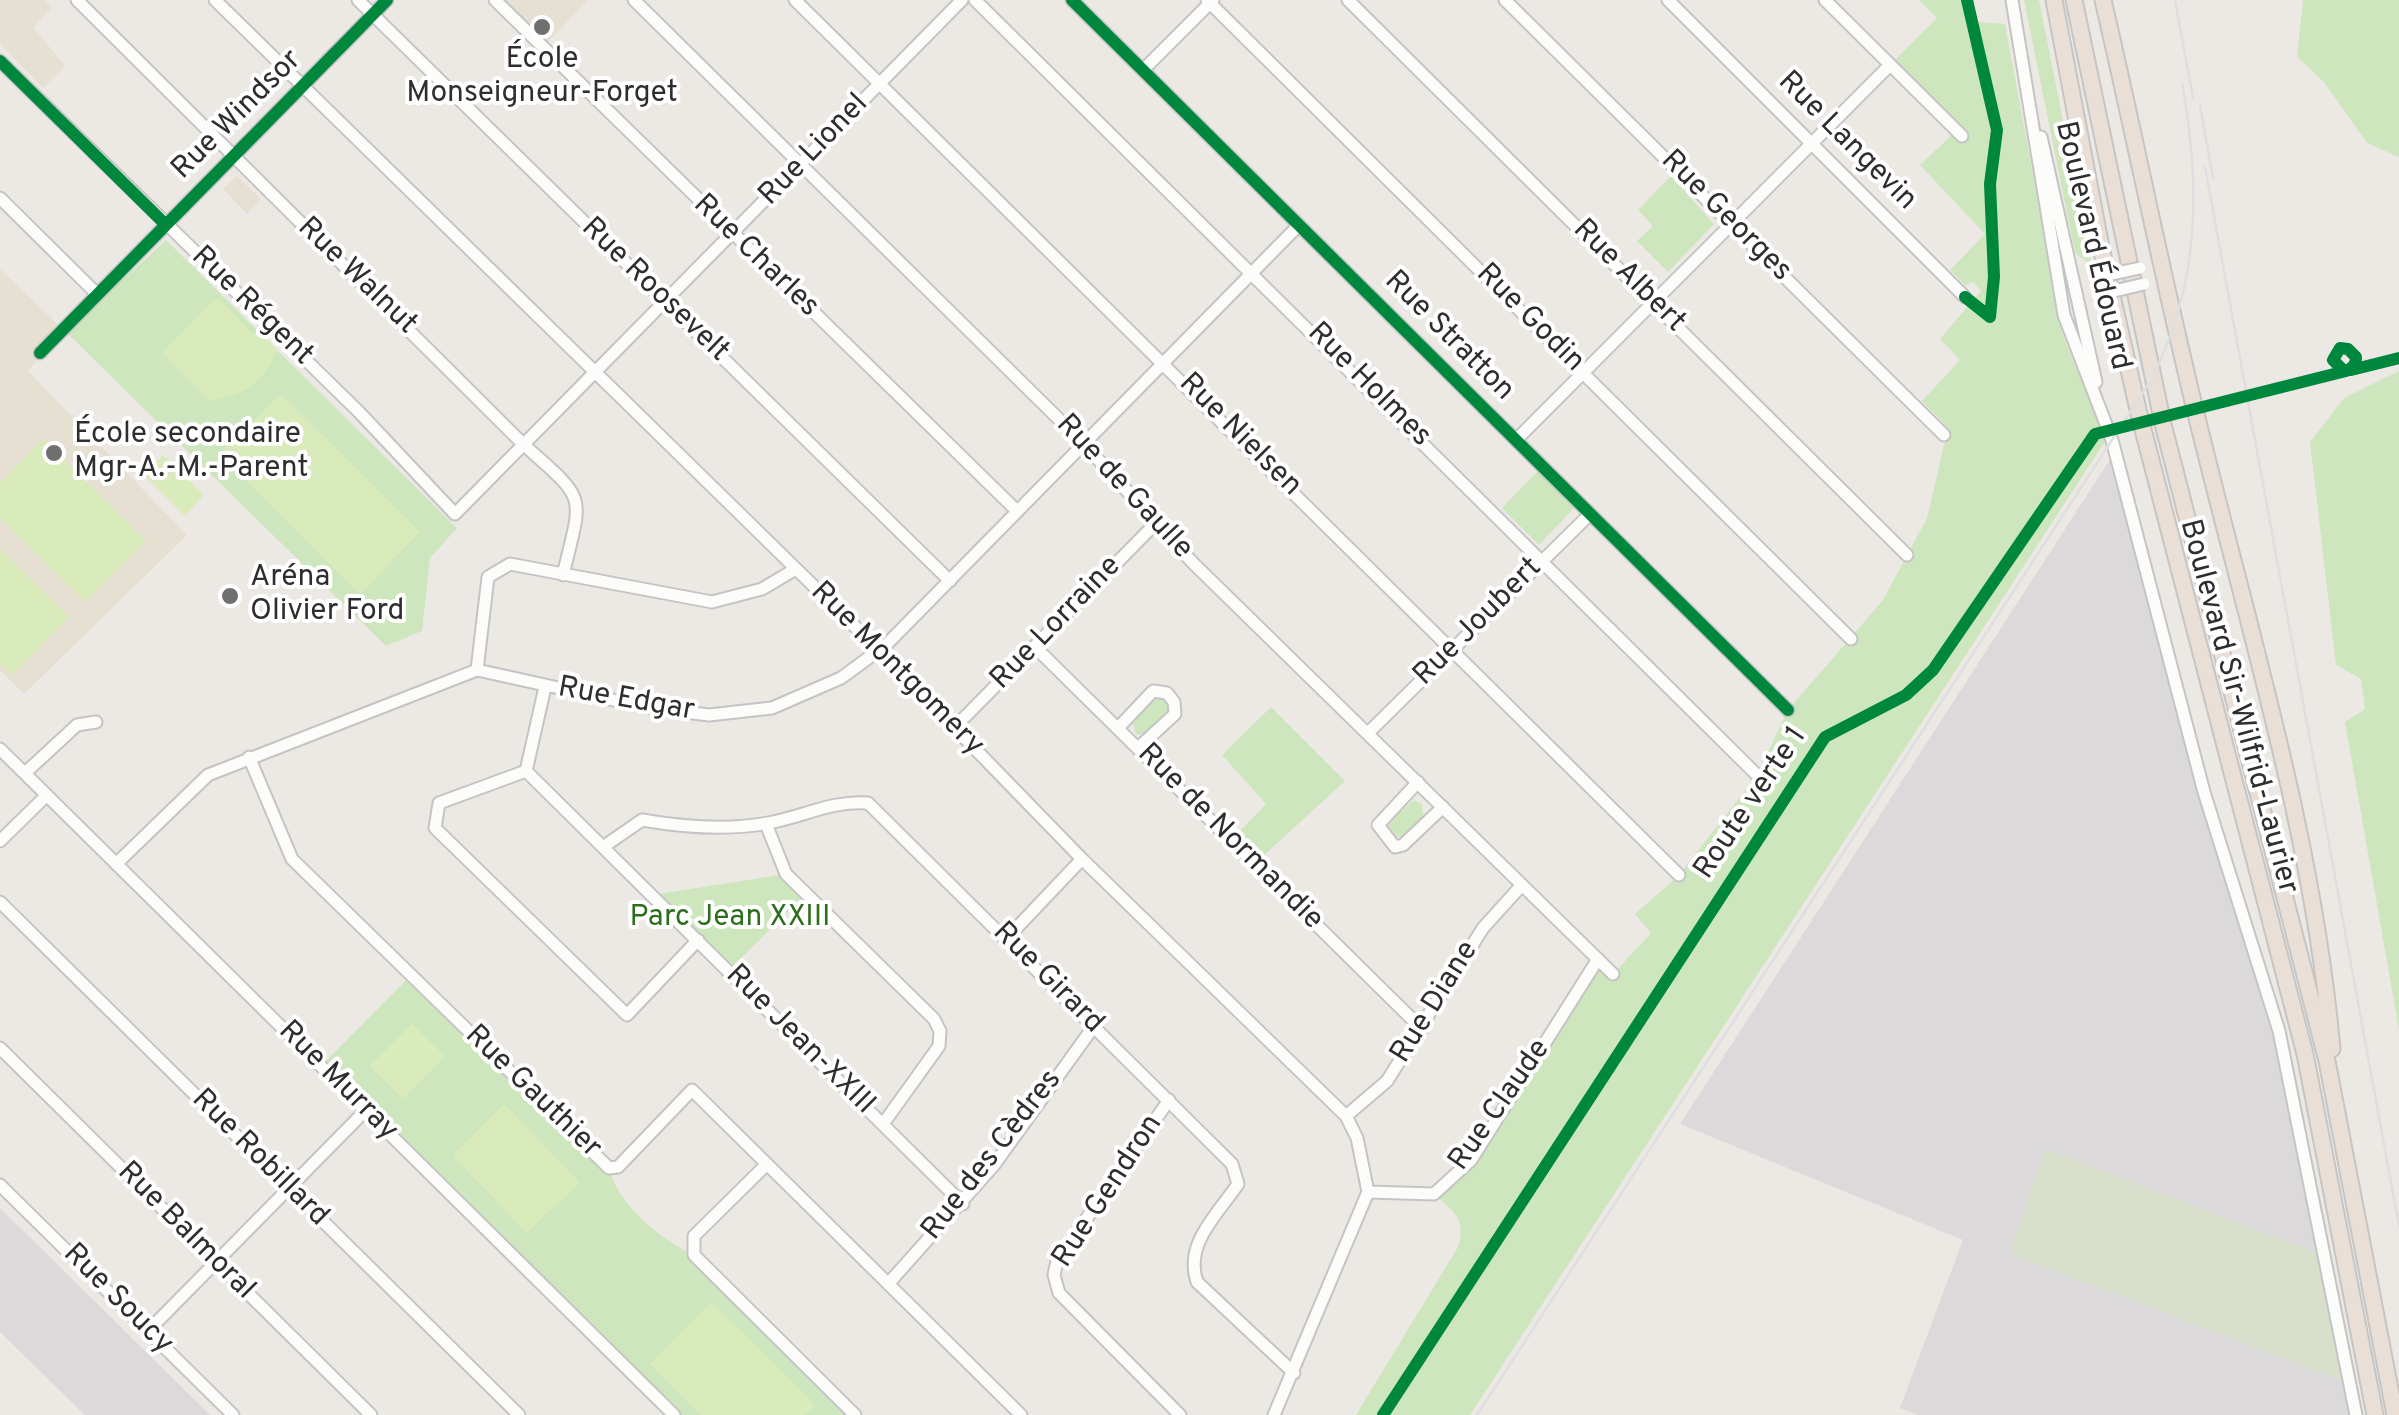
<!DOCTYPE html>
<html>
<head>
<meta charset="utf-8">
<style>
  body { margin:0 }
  canvas { display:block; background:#ece8e4 }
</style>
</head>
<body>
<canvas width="2399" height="1415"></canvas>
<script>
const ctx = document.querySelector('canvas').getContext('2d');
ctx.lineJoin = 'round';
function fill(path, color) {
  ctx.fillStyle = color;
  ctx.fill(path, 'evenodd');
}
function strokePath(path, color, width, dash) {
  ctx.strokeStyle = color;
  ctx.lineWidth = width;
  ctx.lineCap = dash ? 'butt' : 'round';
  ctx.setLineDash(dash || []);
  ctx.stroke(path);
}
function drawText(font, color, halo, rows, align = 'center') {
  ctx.font = font + ' Overpass,sans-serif';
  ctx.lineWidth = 8;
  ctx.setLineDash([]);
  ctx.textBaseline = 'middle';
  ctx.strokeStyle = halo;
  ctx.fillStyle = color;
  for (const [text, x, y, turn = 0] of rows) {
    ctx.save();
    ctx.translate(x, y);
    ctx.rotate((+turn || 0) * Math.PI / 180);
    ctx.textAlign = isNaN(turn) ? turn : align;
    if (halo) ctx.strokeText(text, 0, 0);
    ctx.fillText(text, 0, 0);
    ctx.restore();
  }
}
const industrial = new Path2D(`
  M2111,458L2206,818L2272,1028L2320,1254L2045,1149L2011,1254L2343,1381L2348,1415H1917L1900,1408L1963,1240L1680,1124Z
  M0,1208L210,1415H85L0,1332Z`);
const education = new Path2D(`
  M0,0H45L52,8L33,27L65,66L43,88L0,44Z
  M495,0H588L543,47Z
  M237,176L261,199L247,214L223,189Z
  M0,269L63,329L28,371L187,535L24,694L0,670Z`);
const green = new Path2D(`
  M1919,0H1963L1966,21L2005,24L2063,336L2106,440L1470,1415H1356L1458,1247C1467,1220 1454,1212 1434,1194L1471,1160L1598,959L1613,974L1651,933L1635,914L1679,875L1757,775L1788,710L1883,600L1927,518L1948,428L1922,401L1960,360L1940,339L1981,291L1973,282L1965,285L1950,270L1985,234L1920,165L1956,131L1890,65L1937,18Z
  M2024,0H2039L2092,266L2075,253Z
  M2303,0H2399V157L2367,143L2324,82L2297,57Z
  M1671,176L1714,224L1668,272L1637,241L1653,226L1638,210Z
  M166,240L457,528L430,558L422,631L386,646L66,332Z
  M2399,371V1030L2345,722L2365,709L2361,679L2336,665L2310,442L2344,398Z
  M1538,471L1574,508L1539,545L1502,508Z
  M1160,698L1168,704L1167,715L1145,735L1136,734L1132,720L1151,700Z
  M1271,707L1345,781L1260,859L1236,835L1266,804L1222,755Z
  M1414,800L1422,804L1423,816L1402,837L1391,836L1388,822Z
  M786,874L806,894L728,971L652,895Z
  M411,975L609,1168C618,1205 661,1240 694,1255L854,1415H676L321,1066Z`);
const cemetery = new Path2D(`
  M2045,1149L2320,1254L2343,1381L2010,1254Z`);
const pitch = new Path2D(`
  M220,299L253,334L258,331L277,350C264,382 244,397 209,400L162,353L212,301Z
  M281,394L420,532L360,594L220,454Z
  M43,439L146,541L85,602L0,518V483Z
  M163,455L204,495L185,516L144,475Z
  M0,549L69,617L12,675L0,663Z
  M412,1024L445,1056L403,1099L370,1066Z
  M504,1104L580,1182L527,1233L452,1155Z
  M711,1302L815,1405L805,1415H701L650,1364Z`);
const minor = new Path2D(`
  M77,0L524,445C588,502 583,492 563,575
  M215,0L880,651L1082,859L1346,1116L1357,1138L1368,1192L1274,1415
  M358,0L950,581
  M495,0L1017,511
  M634,0L1083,443L1193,563L1613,974
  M795,0L1679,875
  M975,0L1757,775
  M1072,0L1788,710
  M1207,0L1851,639
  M1348,0L1907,555
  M1505,0L1944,435
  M1668,0L1965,297
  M1825,0L1962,136
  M2012,0L2064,315L2112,440L2204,792L2279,1031L2356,1415
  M0,61L359,412L455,514L962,0
  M1143,70L1213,0
  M2041,137L2096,382
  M0,198L97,294
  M40,353L387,0
  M1516,440L1890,65
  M1036,648L1422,1029
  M477,670L488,577L510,564L712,602L762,589L794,570
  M955,727L1158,521
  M1118,728L1153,691L1167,693L1174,702L1175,714L1138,748
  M1368,733L1590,514
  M0,749L674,1415
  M249,757L292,859L609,1168L618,1167L692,1090L1021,1415
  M526,771L963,1204
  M526,771L439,803L435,828L627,1015L698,940
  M526,771L545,687
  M25,773L77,725L96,722
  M1418,782L1378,825L1395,847L1403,845L1443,807
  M766,824L786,874L934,1019L940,1031L939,1046L883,1124
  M0,841L47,795
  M603,847L642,820C683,827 726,831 768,823C802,817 833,800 868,803L1232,1164L1238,1184C1217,1215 1184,1244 1197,1282L1294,1373
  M116,864L208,775L477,670L645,707L709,715L772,708L841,678L886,645L1299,225
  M0,902L519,1415
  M1007,938L1082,859
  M0,1048L371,1415
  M1169,1100L1057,1261L1054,1275L1059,1293L1180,1415
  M1346,1116L1387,1081L1483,928L1521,886
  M767,1164L694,1236V1255L855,1415
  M0,1185L233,1415
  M1368,1192L1434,1194L1471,1160L1598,959
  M888,1284L994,1165L1094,1026
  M148,1331L366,1110`);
const highway = new Path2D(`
  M2054,0L2101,247L2139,414L2305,1054L2375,1415
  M2074,0L2163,424L2327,1061L2395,1415
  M2103,0C2138,150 2167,301 2205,450C2254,648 2314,845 2332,1049`);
const rail = new Path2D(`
  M2175,0L2193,98
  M2200,105L2213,179
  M2205,167L2399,1226
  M1477,1415L2151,380C2200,284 2201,188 2182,83`);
const minorBridge = new Path2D(`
  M2094,278L2140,268
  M2097,295L2144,284`);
const cycleway = new Path2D(`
  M1072,0L1788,710
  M0,61L166,225
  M1965,297L1990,317L1994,277L1990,184L1997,130L1967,0
  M40,353L387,0
  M1383,1415L1825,737L1906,695L1933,670L2095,434L2346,371C2353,368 2356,364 2356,357L2348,349L2340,348L2333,360L2343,370C2346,370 2349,370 2351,370L2399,358`);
const markers = [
  [542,27,10,"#706f6e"],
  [54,453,10,"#706f6e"],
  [230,596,10,"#706f6e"]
];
const poiNames = [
  ["École",542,61,"center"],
  ["Monseigneur-Forget",542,95,"center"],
  ["École secondaire",74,436],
  ["Mgr-A.-M.-Parent",74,470],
  ["Aréna",250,579],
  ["Olivier Ford",250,613]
];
const streetNames = [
  ["Rue Windsor",238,116,-45],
  ["Rue Langevin",1846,142,45],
  ["Rue Lionel",815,151,-46],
  ["Rue Georges",1725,217,45],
  ["Boulevard Édouard",2091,246,77],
  ["Rue Charles",755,257,44],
  ["Rue Walnut",356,277,44],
  ["Rue Albert",1628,277,45],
  ["Rue Roosevelt",654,291,44],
  ["Rue Régent",251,307,44],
  ["Rue Godin",1529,319,45],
  ["Rue Stratton",1448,337,45],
  ["Rue Holmes",1368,386,45],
  ["Rue Nielsen",1239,436,45],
  ["Rue de Gaulle",1123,488,47],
  ["Rue Joubert",1479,623,-45],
  ["Rue Lorraine",1057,624,-46],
  ["Rue Montgomery",896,670,45],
  ["Rue Edgar",626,701,10],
  ["Boulevard Sir-Wilfrid-Laurier",2237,707,75],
  ["Route verte 1",1752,804,-56],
  ["Rue de Normandie",1229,838,45],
  ["Rue Girard",1047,979,45],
  ["Rue Diane",1436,1003,-58],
  ["Rue Jean-XXIII",799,1041,45],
  ["Rue Murray",337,1082,45],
  ["Rue Gauthier",532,1093,44],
  ["Rue Claude",1501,1106,-55],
  ["Rue des Cèdres",993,1156,-52],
  ["Rue Robillard",259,1159,45],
  ["Rue Gendron",1109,1192,-57],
  ["Rue Balmoral",185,1232,45],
  ["Rue Soucy",117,1300,45]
];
const parkNames = [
  ["Parc Jean XXIII",730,919]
];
fill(industrial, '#dcd9db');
fill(education, '#e6e0d3');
fill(green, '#cee6be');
fill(cemetery, '#d8e0cc');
fill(pitch, '#d9eabb');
strokePath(minor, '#c5c4c5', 15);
strokePath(highway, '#c6c5c4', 19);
strokePath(minor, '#fcfcfb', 11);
strokePath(highway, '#eadfd6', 15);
strokePath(rail, '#dfdfe1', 2.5);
strokePath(minorBridge, '#c5c4c5', 15, []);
strokePath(minorBridge, '#fcfcfb', 11);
strokePath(cycleway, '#00873e', 12);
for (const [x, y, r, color] of markers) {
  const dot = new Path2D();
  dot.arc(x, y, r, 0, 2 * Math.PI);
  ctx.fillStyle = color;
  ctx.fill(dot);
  strokePath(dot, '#fff', 4);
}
drawText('30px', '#2e2e2e', '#fff', poiNames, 'left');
drawText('30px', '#2e2e2e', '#fff', streetNames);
drawText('30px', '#2c6e1b', '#fff', parkNames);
</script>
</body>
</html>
